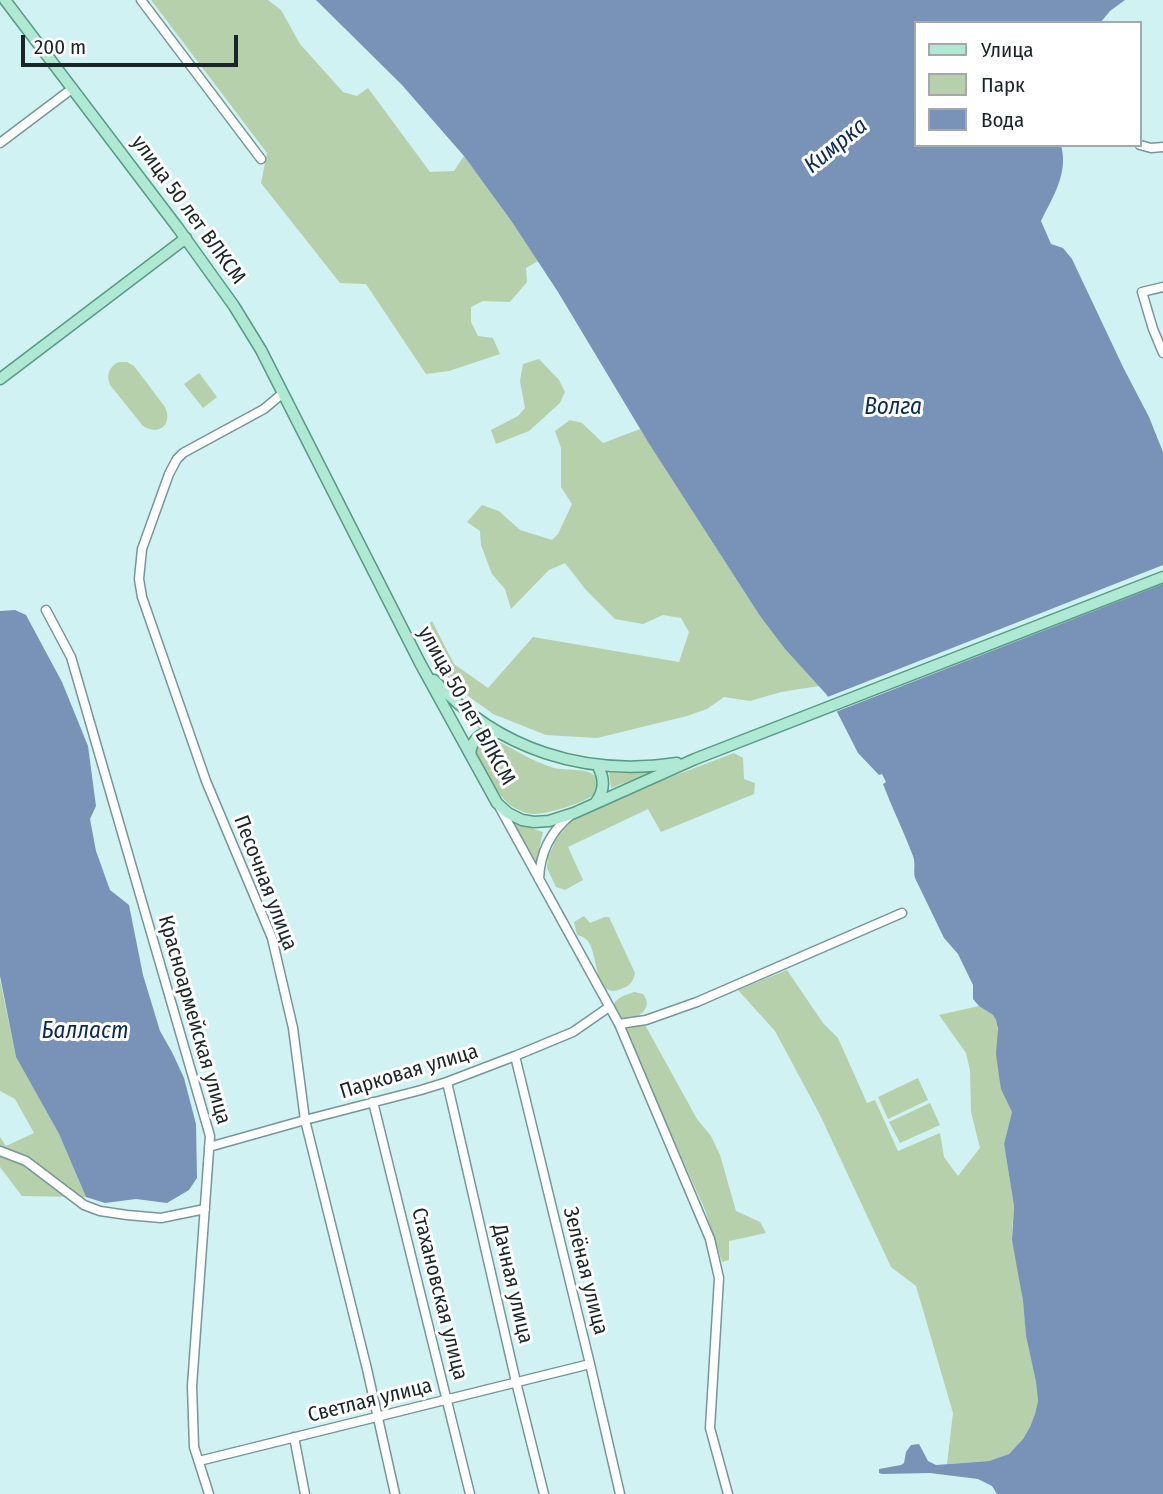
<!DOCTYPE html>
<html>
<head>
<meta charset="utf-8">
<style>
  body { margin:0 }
  #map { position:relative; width:1163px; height:1494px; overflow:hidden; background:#d0f2f3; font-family:"Fira Sans Condensed",sans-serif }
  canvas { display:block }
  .legend { position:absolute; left:914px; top:21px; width:228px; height:126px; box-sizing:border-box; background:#fff; border:2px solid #a3a8a9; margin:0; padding:9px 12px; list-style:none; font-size:21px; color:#192627 }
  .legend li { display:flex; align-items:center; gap:14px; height:35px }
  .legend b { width:35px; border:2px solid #a3a8a9 }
  .scale { position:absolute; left:21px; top:35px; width:217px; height:32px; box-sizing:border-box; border:4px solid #192627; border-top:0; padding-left:9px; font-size:21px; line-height:24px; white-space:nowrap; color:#192627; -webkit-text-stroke:5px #fff; paint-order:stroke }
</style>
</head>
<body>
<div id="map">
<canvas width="1163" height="1494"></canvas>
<ul class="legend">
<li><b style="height:9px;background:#afe9d3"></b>Улица</li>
<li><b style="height:19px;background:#b5d0aa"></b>Парк</li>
<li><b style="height:19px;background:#7992b8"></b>Вода</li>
</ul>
<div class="scale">200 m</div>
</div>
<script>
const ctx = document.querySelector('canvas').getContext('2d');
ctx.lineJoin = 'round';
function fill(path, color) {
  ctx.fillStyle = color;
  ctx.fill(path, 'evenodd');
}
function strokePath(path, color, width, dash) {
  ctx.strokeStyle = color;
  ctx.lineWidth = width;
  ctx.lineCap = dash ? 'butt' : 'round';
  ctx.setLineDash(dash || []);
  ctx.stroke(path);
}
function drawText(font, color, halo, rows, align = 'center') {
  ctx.font = font + ' "Fira Sans Condensed",sans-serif';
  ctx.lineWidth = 6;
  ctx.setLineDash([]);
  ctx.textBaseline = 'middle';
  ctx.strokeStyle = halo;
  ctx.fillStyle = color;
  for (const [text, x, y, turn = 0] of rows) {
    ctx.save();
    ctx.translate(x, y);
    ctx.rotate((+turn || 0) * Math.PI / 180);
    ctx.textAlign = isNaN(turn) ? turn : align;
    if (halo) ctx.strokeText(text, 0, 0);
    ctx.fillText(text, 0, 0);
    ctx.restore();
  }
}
const green = new Path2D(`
  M151,0H268L281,10L300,44L343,92L357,96L368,88L430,172L454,171L464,156L512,222L538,261L526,268L527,282L510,302L483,301L471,307V322L478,336L493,338L500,354L449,371L426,374L366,284L340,283L261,183L267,153Z
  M539,359L559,380L565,392L560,403L529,431L496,444L491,430L518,416L525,408L520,381L523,364Z
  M119,362H127L134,366L165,407C173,425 159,436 143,426L110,385C106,375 109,366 119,362Z
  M199,373L217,397L203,408L184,384Z
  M570,420L582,423L603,443L640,429L760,616L785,649L819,686L781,692L750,701L724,697L707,709L687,716L597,738L546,735L493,714L453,685L434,656L423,631L432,621L454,664L488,688L533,637L679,662L689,632L681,618L663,615L643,624L615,619L586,590L565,563L549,570L511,609L505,589L492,574L481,545L480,531L467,522L482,505L499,511L520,530L552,540L558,534L572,504L561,487V448L555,431Z
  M491,737C512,748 531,761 554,768C566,771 587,767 596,777C601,783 598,792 592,796C583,803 547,814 535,814C527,814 517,810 510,805C494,792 485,769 475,750C478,741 481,738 491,737Z
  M734,753L743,758L744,779L755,783L754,794L661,832L648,809L568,847L583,880L565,890L556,887L547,868L548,857L557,838L575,817L595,806Z
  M658,770L611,788L609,772Z
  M512,822L543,832L536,864Z
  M584,916L590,923L605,917H609L635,973C633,982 630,986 621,989C593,1001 599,952 587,940C584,937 580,936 577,935L574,922Z
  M787,970L823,1023L838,1038L867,1103L875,1100L898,1151L940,1133L944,1157L958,1176L980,1148L971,1112L970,1070L966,1053L939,1015L979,1006L993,1015L996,1020L1012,1112L1004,1144L1014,1206L1012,1230L1023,1301L1026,1336L1036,1382L1038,1401L1035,1414L1030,1427L1023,1439L1009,1454L989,1461L947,1464L953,1413L916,1286L891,1267L820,1115L775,1031L738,990Z
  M0,980L16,1057L59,1134L86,1197L22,1196L0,1167V1137L6,1146L34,1133L15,1099L0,1091Z
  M634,992L643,994C656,1011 632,1022 619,1017C615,1015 614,1013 612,1009C615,997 624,996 634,992Z
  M644,1023L697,1119L711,1136L720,1155L736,1211L760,1222L766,1233L729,1241V1260L722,1262L705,1210L623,1027Z
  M918,1078L928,1100L888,1119L878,1097Z
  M930,1103L940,1125L900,1143L889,1122Z`);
const water = new Path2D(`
  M316,0H1125L1110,11L1100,23H916V145H1061C1069,174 1052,198 1041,221L1051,244L1063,248L1072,259L1123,367L1149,417L1163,452V1494H997L992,1486L978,1479L930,1473L882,1474L879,1473V1469L901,1465L904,1463L906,1452L911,1445L919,1444L928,1461L936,1465L989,1461L1009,1454L1023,1439L1030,1427L1035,1414L1038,1401L1036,1382L1026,1336L1023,1301L1012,1240L1014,1206L1004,1144L1012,1112L1001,1089L999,1076L996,1054L998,1029L996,1020L993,1015L979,1006L973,999V985L958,954L944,938L915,878C913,870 916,864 913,856C904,832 892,808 883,784L886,782L882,774L879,775L858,753L833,704L826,694L785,649L760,616L648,442L558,292L512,222L464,156L402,85Z
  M15,610L26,615L62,682L88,746L96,806L90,819L96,851L110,890L129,905L143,975L160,1031L172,1052L184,1078L196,1124L197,1178L189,1190L167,1203L136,1199L105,1203L86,1197L59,1134L16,1057L0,976V611Z`);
const pier = new Path2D(`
  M1163,565V584L833,713L825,698Z`);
const minor = new Path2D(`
  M141,0L261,159
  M0,143L73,88
  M1140,145L1151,148L1163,147
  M1163,287L1142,292L1153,329L1163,353
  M283,393L264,409L183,453L177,459L169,474L142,549L139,579L142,597L206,781L272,938L293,1028L305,1120L367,1369L395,1494
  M46,610L71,657L210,1136L192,1386L194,1447L209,1494
  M500,808L619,1024L710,1239L719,1278L710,1428L728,1494
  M539,879C540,853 551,831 571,815
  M619,1024L646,1020L697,1002L902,913
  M515,1056L590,1364L620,1494
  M447,1082L516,1382L544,1494
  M373,1102L470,1494
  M209,1147L305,1120L421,1090L447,1082L515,1056L573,1032L609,1007
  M0,1151L26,1161L84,1205L100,1211L127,1215L161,1218L205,1209
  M294,1437L305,1494
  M199,1461L590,1364`);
const major = new Path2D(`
  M5,0L178,228L234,306L261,350L420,663L497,803L508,813L522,820L534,822L549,821L574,813L695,759L1163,577
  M0,379L186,238
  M434,680C498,750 585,777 677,763
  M470,754C472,738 482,730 498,733
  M596,802C605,790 605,778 597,765`);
const streetNames = [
  ["улица 50 лет ВЛКСМ",188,210,54],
  ["улица 50 лет ВЛКСМ",466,706,61],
  ["Песочная улица",265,883,69],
  ["Красноармейская улица",194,1020,74],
  ["Парковая улица",409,1072,-17],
  ["Зелёная улица",585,1271,76],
  ["Дачная улица",512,1284,77],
  ["Стахановская улица",439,1294,76],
  ["Светлая улица",370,1401,-14]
];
const waterNames = [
  ["Кимрка",836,146,-39],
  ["Волга",893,408],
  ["Балласт",85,1032]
];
fill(green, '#b5d0aa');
fill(water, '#7992b8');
fill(pier, '#d0f2f3');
strokePath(minor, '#779697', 11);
strokePath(major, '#579b84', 13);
strokePath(minor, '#fff', 8);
strokePath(major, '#afe9d3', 10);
drawText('21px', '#192627', '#fff', streetNames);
drawText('italic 23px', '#0a2959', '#fff', waterNames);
</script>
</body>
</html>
